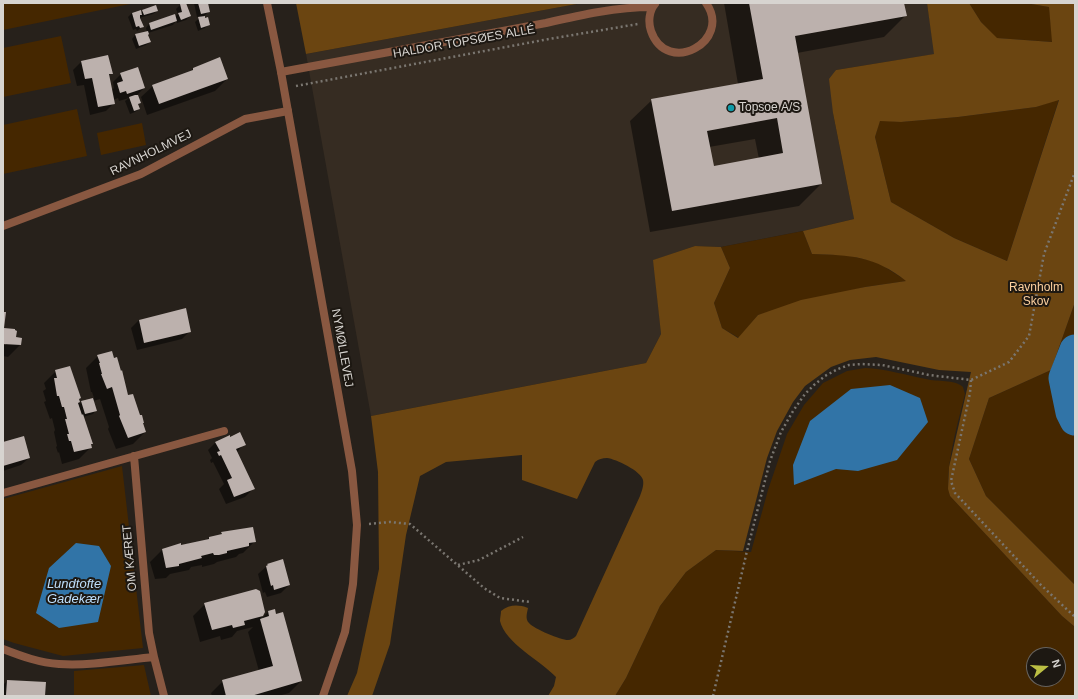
<!DOCTYPE html>
<html>
<head>
<meta charset="utf-8">
<style>
  body { margin:0 }
  #map { position:relative; width:1078px; height:699px; overflow:hidden; background:#27211b; font-family:Arial,sans-serif }
  canvas { display:block }
  .frame { position:absolute; inset:0; border:4px solid #d7d4d0; pointer-events:none }
  .north { position:absolute; left:1026px; top:647px; width:40px; height:40px; box-sizing:border-box; background:#1d1812; border:1px solid #67635e; border-radius:50%; rotate:72deg; font-size:11px; font-weight:700; line-height:16px; text-align:center; color:#d7d4d0 }
  .north::after { content:''; display:block; margin:auto; width:14px; height:18px; background:#bcbf43; clip-path:polygon(50% 0,100% 100%,50% 72%,0 100%) }
</style>
</head>
<body>
<div id="map">
<canvas width="1078" height="699"></canvas>
<div class="frame"></div>
<div class="north">N</div>
</div>
<script>
const ctx = document.querySelector('canvas').getContext('2d');
ctx.lineJoin = 'round';
function fill(path, color) {
  ctx.fillStyle = color;
  ctx.fill(path, 'evenodd');
}
function strokePath(path, color, width, dash) {
  ctx.strokeStyle = color;
  ctx.lineWidth = width;
  ctx.lineCap = dash ? 'butt' : 'round';
  ctx.setLineDash(dash || []);
  ctx.stroke(path);
}
function drawText(font, color, halo, rows, align = 'center') {
  ctx.font = font + ' Arial,sans-serif';
  ctx.lineWidth = 4;
  ctx.setLineDash([]);
  ctx.textBaseline = 'middle';
  ctx.strokeStyle = halo;
  ctx.fillStyle = color;
  for (const [text, x, y, turn = 0] of rows) {
    ctx.save();
    ctx.translate(x, y);
    ctx.rotate((+turn || 0) * Math.PI / 180);
    ctx.textAlign = isNaN(turn) ? turn : align;
    if (halo) ctx.strokeText(text, 0, 0);
    ctx.fillText(text, 0, 0);
    ctx.restore();
  }
}
const built = new Path2D(`
  M582,3H927L935,54L836,70L833,113L854,219L803,231L721,247L695,246L654,260L661,334L646,363L371,416L306,54Z`);
const green = new Path2D(`
  M3,3H135L3,30Z
  M969,3H1025L1049,7L1053,42L996,38L981,22Z
  M61,36L71,83L3,97V48Z
  M1059,99L1007,261L954,238L891,202L875,137L880,120L901,122L958,117L1036,107Z
  M77,109L87,156L3,174V125Z
  M142,123L146,145L101,155L97,133Z
  M803,231L812,254L846,255L877,262L907,281L865,287L758,315L739,338L722,328L714,303L730,268L721,247Z
  M1075,302V585L986,496L969,459L989,398L1051,370Z
  M865,368C886,369 906,375 926,379C938,382 954,379 963,387L965,394C959,419 943,473 950,496L1062,616L1075,627V696H615L626,678L660,606L686,572L716,550L751,552L768,490L787,434L804,405L823,383L847,371ZM1034,655H1058V679H1034Z
  M122,466L143,648L63,656L14,643L3,639V499Z
  M144,665L151,696H74V671Z`);
const forest = new Path2D(`
  M296,3H582L306,54Z
  M927,3H969L981,22L997,38L1052,42L1049,7L1025,3H1075V302L1051,370L989,398L969,459L986,496L1075,585V627L1062,616L950,496L948,489L949,467L971,372L939,370L876,357L850,360L831,367L805,386L793,402L777,431L767,458L743,551L716,550L686,572L660,606L626,678L615,696H548L554,686L556,677C541,661 505,643 500,621C500,618 501,614 501,611C509,605 517,604 528,608C527,613 525,619 529,623C534,629 561,640 568,640C571,640 574,638 576,636L640,496C642,491 644,485 643,480C641,471 616,459 607,458C602,458 599,459 595,462L577,499L522,480V455L446,462L420,476L406,535L390,644L372,696H347L357,673L379,569L378,472L371,416L646,363L661,334L653,260L695,246L721,247L730,268L714,303L722,328L738,338L758,315L801,300L865,287L906,281C875,256 850,255 812,254L803,231L854,219L833,113L829,79L836,70L934,54ZM1059,100L1007,261L954,238L891,202L875,137L880,121L901,122L958,117L1036,107Z`);
const water = new Path2D(`
  M890,385L920,398L928,422L897,460L858,471L836,469L794,485L793,465L810,421L851,389Z
  M76,543L99,546L111,566L98,622L59,628L36,613L49,568Z`);
const shadow = new Path2D(`
  M185,3L190,16L186,20L177,23L176,21L173,25L148,33L147,36L150,42L146,45L136,49L132,39L135,35L147,32L146,28L149,24L174,15L175,17L178,14L176,9L180,5Z
  M194,3H207L209,11L204,16V19L209,24L205,28L198,31L195,22L201,16L197,17Z
  M724,3H903L906,15L884,37L797,53L821,184L799,206L650,232L630,121L652,100L738,84ZM755,139L759,159L713,168L709,147Z
  M143,11H157L153,14L139,18L142,27L137,31L136,29L133,30L128,17L132,13H141Z
  M81,62L111,73L108,77L111,91L114,88L113,82L121,74L144,88L137,95L140,103L137,105L139,109L135,112L130,114L125,101L129,98L119,101L118,98L113,100L114,103L106,111L90,115L84,85L77,86L73,70Z
  M193,69L227,79L215,91L147,115L141,97L153,86L190,72Z
  M3,313V329L15,338L20,345L8,357L3,356V345H6V343H3Z
  M139,320L190,331L182,339L137,350L131,328Z
  M98,356L128,396L145,432L133,444L116,449L108,429L109,427L100,399L93,401L96,410L93,414L83,417L91,444L90,445L91,447L79,459L62,464L59,452L58,453L56,447L57,446L54,432L55,430L52,418L50,419L44,402L46,401L43,391L46,389L44,383L56,371L78,399L80,404L81,402L94,398L92,392H91L86,368Z
  M230,438L244,444L237,452L253,489L245,497L226,504L219,489L224,484L213,462L211,463L210,460L212,458L208,450L216,442Z
  M3,443L29,458L21,465L3,471Z
  M222,533L255,541L243,553L239,554L236,557L217,562L214,564L202,567V565L191,567L189,570L170,574L166,578L155,579L150,562L162,550L206,540L209,538L220,535Z
  M268,565L289,585L281,593L267,597L265,592L263,593L258,574Z
  M205,604L264,612L261,619L268,612L274,610L301,681L289,693L278,696H212L211,693L223,681L259,671L248,632L253,627L237,631L232,637L221,640L220,636L200,642L193,616Z
  M7,681L45,683L44,696H3V685Z`);
const river = new Path2D(`
  M1075,350L1064,378L1071,412L1075,420`);
const building = new Path2D(`
  M183,3H186L191,16L181,20L178,13L182,12L180,4Z
  M198,3H208L210,12L201,14Z
  M749,3H904L907,16L795,36L822,184L672,211L651,99L763,79ZM777,118L783,153L714,166L707,131Z
  M156,5L158,11L144,15L142,10Z
  M141,10L142,15H140V18L144,27L140,28L139,26L136,27L132,13Z
  M175,14L177,21L151,30L149,23Z
  M205,16V18L208,17L210,25L201,28L198,17Z
  M148,31L149,34L148,35L151,42L139,46L135,34Z
  M108,55L113,74H109L115,104L98,107L92,78L85,79L81,61Z
  M220,57L228,79L159,104L152,85L193,70V68Z
  M138,67L145,88L127,94L126,91L120,93L117,83L123,81L120,73Z
  M135,95H138L141,103L138,104L140,109L134,111L129,97Z
  M186,308L191,332L144,343L139,320Z
  M3,312H6L4,328L15,329V330L17,331L16,337L22,338L21,345L3,344Z
  M112,351L114,358L117,357L121,371L122,370L128,395L133,394L140,415H142L144,423H143L146,432L128,438L119,416L120,415L112,387L107,389L101,374H102L99,363H100L97,355Z
  M70,366L81,398L79,399L80,402L78,403L82,415L83,414L93,444H91L92,448L74,452L71,441H69L67,434H69L65,419H67L64,407H62L59,396H57L54,378H57L55,370Z
  M93,398L97,411L85,414L81,401Z
  M240,432L246,445L236,449L255,489L234,497L227,480L232,478L221,455L219,456L217,452L220,451L215,442L230,435V437Z
  M24,436L30,458L3,466V442Z
  M253,527L256,542L249,543V546L227,551V553L219,555H214L213,553L201,556L202,558L179,564V566L166,568L162,549L181,543V545L209,539V537L222,534L221,532Z
  M283,559L290,585L274,590L273,585L271,586L266,566L268,565L267,564Z
  M256,589L260,591L265,612L263,616L244,621L245,625L233,628L232,625L212,630L204,603Z
  M275,609L276,614L283,612L302,681L251,696H226L222,680L273,666L260,619L269,616L268,611Z
  M7,680L46,682L45,696L6,695Z`);
const path = new Path2D(`
  M296,86L549,39L638,24
  M971,380L970,393L951,481L955,493L1041,585L1075,617
  M369,524L390,522L410,524L484,588L500,598L530,602
  M458,565L479,560L523,537
  M713,696L747,551L770,461L781,432L793,411L805,394L814,385L825,376L838,369L849,365L862,364L882,365L929,375L971,380L1009,362L1029,336L1044,254L1075,172`);
const service = new Path2D(`
  M655,4C649,11 648,22 651,31C667,77 733,41 706,3
  M281,72L546,23C581,15 616,7 652,7`);
const minor = new Path2D(`
  M3,226L141,174L245,119L288,111
  M3,493L224,431
  M3,649C21,656 40,663 59,664C91,666 123,660 154,657L149,633L134,456
  M154,657L164,696`);
const tertiary = new Path2D(`
  M267,3L281,72L352,471L357,525L353,584L345,632L323,696`);
const markers = [
  [731,108,4,"#0f9aa8"]
];
const streetNames = [
  ["HALDOR TOPSØES ALLÉ",464,42,-10],
  ["RAVNHOLMVEJ",151,153,-26],
  ["NYMØLLEVEJ",342,348,80],
  ["OM KÆRET",130,558,-95]
];
const poiNames = [
  ["Topsoe A/S",739,108]
];
const parkNames = [
  ["Ravnholm",1036,288],
  ["Skov",1036,302]
];
const waterNames = [
  ["Lundtofte",74,584],
  ["Gadekær",74,599]
];
fill(built, '#362c22');
fill(green, '#452700');
fill(forest, '#6b4511');
fill(water, '#3174a7');
fill(shadow, '#0007');
strokePath(river, '#3174a7', 31);
fill(building, '#bcb1ad');
strokePath(path, '#7a7670', 2.5, [2, 3]);
strokePath(service, '#895841', 8);
strokePath(minor, '#895841', 8);
strokePath(tertiary, '#895841', 8);
for (const [x, y, r, color] of markers) {
  const dot = new Path2D();
  dot.arc(x, y, r, 0, 2 * Math.PI);
  ctx.fillStyle = color;
  ctx.fill(dot);
  strokePath(dot, '#1d1812', 1.5);
}
drawText('12px', '#d7d4d0', '#1d1812', streetNames);
drawText('12px', '#d7d4d0', '#1d1812', poiNames, 'left');
drawText('12px', '#fcd09f', '#1d1812', parkNames);
drawText('italic 13px', '#bedffc', '#1d1812', waterNames);
</script>
</body>
</html>
